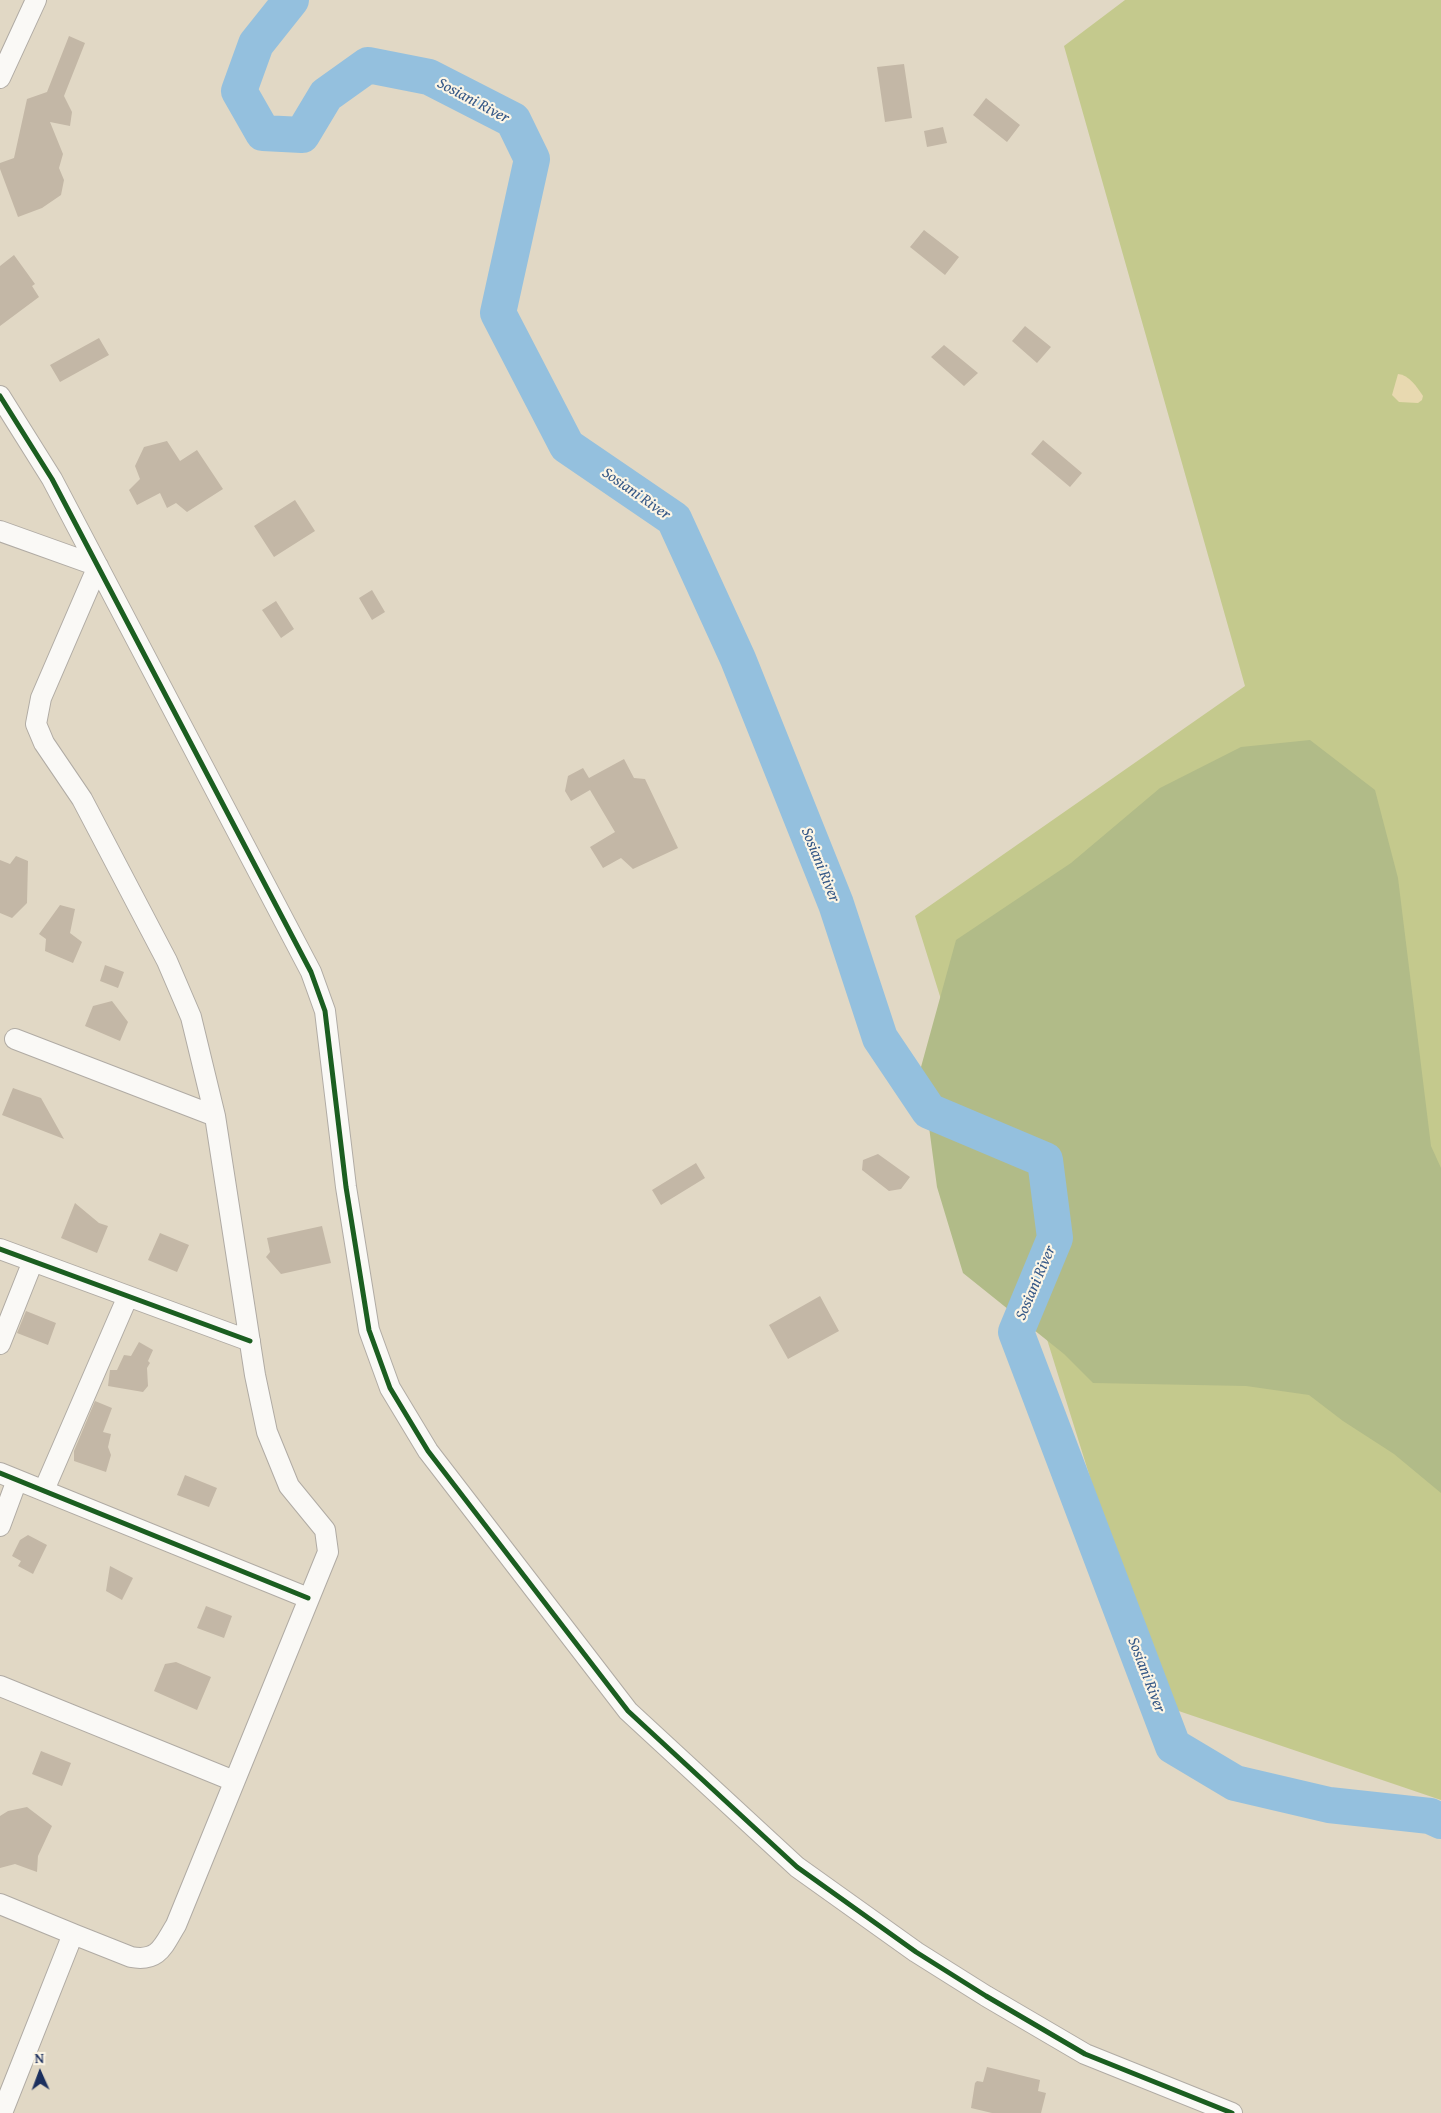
<!DOCTYPE html>
<html>
<head>
<meta charset="utf-8">
<style>
  body { margin:0 }
  #map { position:relative; width:1441px; height:2113px; overflow:hidden; background:#e1d8c5; font-family:"Gentium Book Plus",serif }
  canvas { display:block }
  .north { position:absolute; left:15px; top:2048px; width:50px; height:50px; -webkit-text-stroke:4px #fcf5e5; paint-order:stroke; rotate:358deg; font-size:14px; font-weight:700; line-height:20px; text-align:center; color:#1b2f5e }
  .north::after { content:''; display:block; margin:auto; width:18px; height:22px; background:#1b2f5e; clip-path:polygon(50% 0,100% 100%,50% 72%,0 100%) }
</style>
</head>
<body>
<div id="map">
<canvas width="1441" height="2113"></canvas>
<div class="north">N</div>
</div>
<script>
const ctx = document.querySelector('canvas').getContext('2d');
ctx.lineJoin = 'round';
function fill(path, color) {
  ctx.fillStyle = color;
  ctx.fill(path, 'evenodd');
}
function strokePath(path, color, width, dash) {
  ctx.strokeStyle = color;
  ctx.lineWidth = width;
  ctx.lineCap = dash ? 'butt' : 'round';
  ctx.setLineDash(dash || []);
  ctx.stroke(path);
}
function drawText(font, color, halo, rows, align = 'center') {
  ctx.font = font + ' "Gentium Book Plus",serif';
  ctx.lineWidth = 4.5;
  ctx.setLineDash([]);
  ctx.textBaseline = 'middle';
  ctx.strokeStyle = halo;
  ctx.fillStyle = color;
  for (const [text, x, y, turn = 0] of rows) {
    ctx.save();
    ctx.translate(x, y);
    ctx.rotate((+turn || 0) * Math.PI / 180);
    ctx.textAlign = isNaN(turn) ? turn : align;
    if (halo) ctx.strokeText(text, 0, 0);
    ctx.fillText(text, 0, 0);
    ctx.restore();
  }
}
const green = new Path2D(`
  M1125,0H1441V1800L1161,1705L915,916L1245,686L1064,46Z`);
const forest = new Path2D(`
  M1310,740L1375,790L1398,878L1431,1146L1441,1168V1493L1394,1454L1343,1421L1309,1395L1246,1386L1093,1383L1064,1354L963,1273L937,1187L921,1067L956,940L1071,863L1160,788L1241,747Z`);
const sand = new Path2D(`
  M1398,374C1409,375 1417,387 1423,396L1422,400L1418,403L1399,402L1392,395Z`);
const river = new Path2D(`
  M291,0L256,44L239,91L263,133L302,135L326,95L368,65L429,77L513,120L532,159L498,313L567,446L674,519L738,659L836,904L880,1038L929,1111L1045,1160L1055,1238L1016,1332L1173,1746L1235,1783L1329,1805L1430,1816L1441,1821`);
const building = new Path2D(`
  M69,36L85,43L64,96L72,112L70,126L50,122L63,154L59,168L64,180L61,195L42,208L18,217L0,169V163L14,158L27,99L47,92Z
  M904,64L912,118L885,122L877,67Z
  M986,98L1020,125L1007,142L973,115Z
  M943,127L947,143L927,147L924,131Z
  M924,230L959,257L945,275L910,247Z
  M14,255L35,284L32,286L39,297L0,326V266Z
  M1025,326L1051,347L1037,363L1012,341Z
  M99,338L109,355L60,382L50,365Z
  M944,345L978,373L964,386L931,357Z
  M1043,440L1082,473L1070,487L1031,454Z
  M167,441L180,461L197,450L223,489L187,512L176,503L167,508L160,493L137,505L129,490L140,479L135,466L144,447Z
  M295,500L315,531L274,557L254,526Z
  M372,590L385,612L372,620L359,598Z
  M276,601L294,629L281,638L262,610Z
  M624,759L634,778L645,779L678,848L633,869L621,858L603,868L590,847L615,832L590,790L571,801L565,791L568,776L583,768L589,778Z
  M16,856L28,861L27,903L12,918L0,913V860L10,864Z
  M60,905L75,909L70,933L82,942L73,963L45,951L46,939L39,934Z
  M105,965L124,972L118,988L100,981Z
  M112,1001L128,1022L120,1041L85,1026L93,1006Z
  M13,1088L41,1098L64,1139L2,1115Z
  M878,1154L910,1177L901,1189L889,1191L862,1170L863,1160Z
  M696,1163L705,1178L661,1205L652,1190Z
  M75,1203L99,1223L108,1226L97,1253L61,1238Z
  M322,1226L331,1263L281,1274L266,1257L270,1252L267,1238Z
  M160,1233L189,1245L177,1272L148,1260Z
  M820,1296L839,1331L788,1359L769,1325Z
  M26,1311L56,1323L48,1345L17,1333Z
  M139,1342L153,1350L148,1361L150,1363L147,1368L148,1386L143,1392L108,1386L110,1370H117L124,1355L131,1356Z
  M95,1401L112,1408L103,1432L111,1434L108,1447L111,1455L106,1472L74,1461V1451Z
  M185,1475L217,1488L209,1507L177,1495Z
  M28,1535L47,1545L33,1574L18,1566L21,1561L12,1556L20,1540Z
  M110,1566L133,1578L122,1600L106,1591Z
  M206,1606L232,1616L224,1638L197,1628Z
  M176,1662L211,1677L197,1710L154,1691L165,1664Z
  M41,1751L71,1763L62,1786L32,1774Z
  M27,1807L52,1826L38,1856L37,1872L15,1864L0,1868V1816L8,1811Z
  M987,2067L1040,2080L1038,2091L1046,2093L1041,2113H992L971,2108L975,2083L977,2081L983,2082Z`);
const minor = new Path2D(`
  M0,78L36,0
  M0,396L52,479L311,972L325,1011L346,1187L369,1330L390,1388L428,1451L628,1711L797,1867L916,1952L986,1996L1085,2054L1232,2113
  M0,531L98,566L41,698L36,724L44,743L82,799L167,961L191,1017L215,1116L255,1375L267,1432L289,1486L325,1530L328,1552L176,1925C163,1946 159,1962 131,1957L73,1934L2,2113
  M15,1039L215,1116
  M0,1249L250,1341
  M0,1344L33,1261
  M0,1473L308,1598
  M44,1490L128,1296
  M0,1526L17,1480
  M0,1686L234,1781
  M0,1904L73,1934`);
const cycleway = new Path2D(`
  M0,396L52,479L311,972L325,1011L346,1187L369,1330L390,1388L428,1451L628,1711L797,1867L916,1952L986,1996L1085,2054L1232,2113
  M0,1249L250,1341
  M0,1473L308,1598`);
const waterNames = [
  ["Sosiani River",473,101,28],
  ["Sosiani River",636,494,35],
  ["Sosiani River",820,865,68],
  ["Sosiani River",1036,1283,-67],
  ["Sosiani River",1146,1675,69]
];
fill(green, '#c4c98d');
fill(forest, '#b1bb88');
fill(sand, '#e8d9b0');
strokePath(river, '#94c0de', 36);
fill(building, '#c3b7a6');
strokePath(minor, '#b0aba4', 22);
strokePath(minor, '#faf9f6', 20);
strokePath(cycleway, '#1b5e20', 5);
drawText('italic 16px', '#355887', '#fcf5e5', waterNames);
</script>
</body>
</html>
